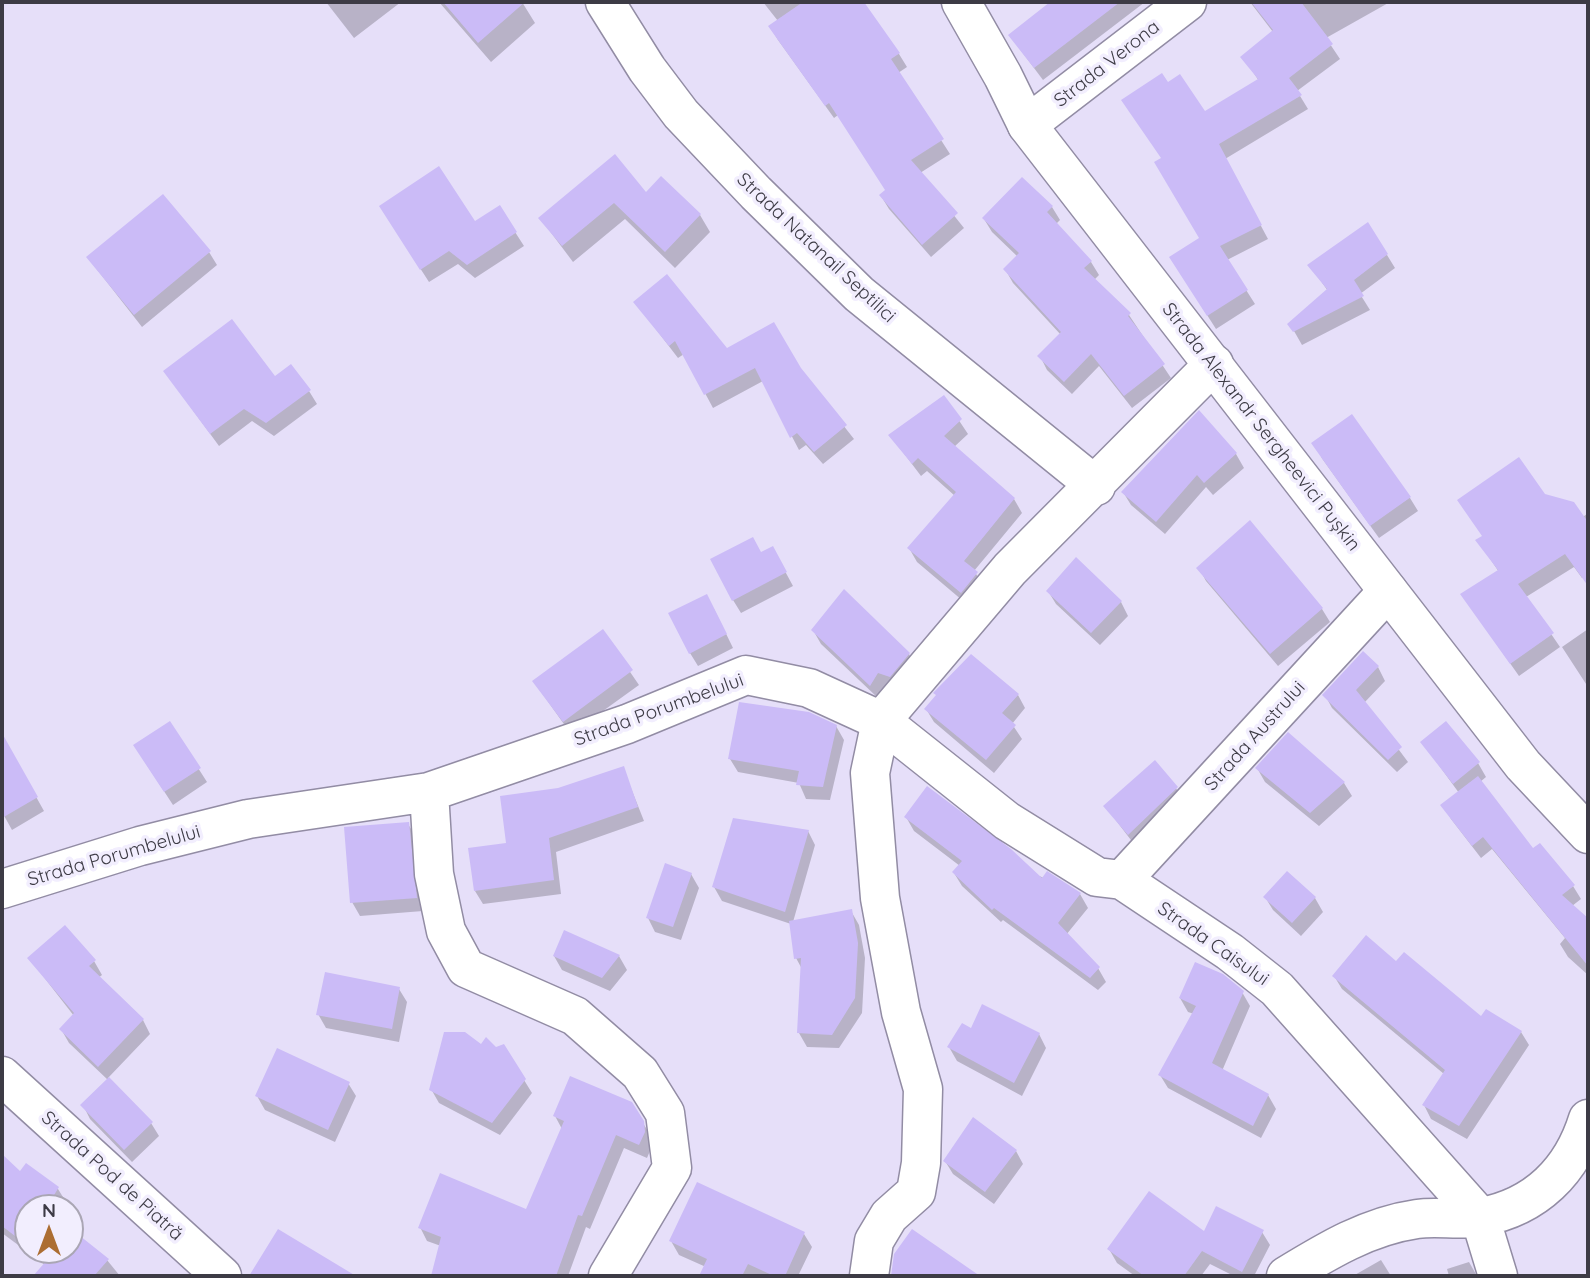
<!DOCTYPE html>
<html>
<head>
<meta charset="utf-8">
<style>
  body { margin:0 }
  #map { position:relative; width:1590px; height:1278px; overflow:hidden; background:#e6dff9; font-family:Quicksand,sans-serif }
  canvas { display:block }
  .frame { position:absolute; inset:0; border:4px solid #3d3b45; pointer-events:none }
  .north { position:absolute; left:14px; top:1194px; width:70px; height:70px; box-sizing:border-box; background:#f2eefe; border:2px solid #aaa6b4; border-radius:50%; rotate:0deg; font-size:19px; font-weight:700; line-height:28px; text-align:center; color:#3d3b45 }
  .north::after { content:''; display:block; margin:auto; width:24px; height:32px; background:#ac6e33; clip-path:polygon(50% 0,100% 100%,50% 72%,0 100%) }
</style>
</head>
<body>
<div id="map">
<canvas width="1590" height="1278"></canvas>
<div class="frame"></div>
<div class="north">N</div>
</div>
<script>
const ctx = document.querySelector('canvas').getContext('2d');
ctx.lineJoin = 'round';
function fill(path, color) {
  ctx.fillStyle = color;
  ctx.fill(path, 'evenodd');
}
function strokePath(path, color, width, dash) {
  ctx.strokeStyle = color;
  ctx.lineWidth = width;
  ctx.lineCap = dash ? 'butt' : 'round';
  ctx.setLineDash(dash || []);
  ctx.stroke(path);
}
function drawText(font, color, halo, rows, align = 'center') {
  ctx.font = font + ' Quicksand,sans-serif';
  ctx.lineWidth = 7;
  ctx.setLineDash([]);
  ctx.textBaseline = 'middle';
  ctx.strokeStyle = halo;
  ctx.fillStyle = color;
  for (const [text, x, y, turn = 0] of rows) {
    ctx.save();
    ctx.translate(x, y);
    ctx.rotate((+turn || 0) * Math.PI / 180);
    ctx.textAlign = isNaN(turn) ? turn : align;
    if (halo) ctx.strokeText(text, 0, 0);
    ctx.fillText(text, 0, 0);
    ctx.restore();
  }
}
const shadow = new Path2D(`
  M326,2H401L354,38Z
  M439,2H522L535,23L491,62Z
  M763,2H862L899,54L907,67L898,73L950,154L920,173L964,228L931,257L889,209L881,196L887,191L838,115L834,118L778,40L770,27L778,21Z
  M1053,2H1145L1043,80L1010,36Z
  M1250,2H1390L1326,38L1340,59L1297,91L1308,109L1225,159L1268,239L1227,260L1255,304L1216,329L1179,271L1201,239L1162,159L1168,84L1204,113L1259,81L1243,57L1273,32Z
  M646,195L700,215L710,232L675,268L625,219L573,262L540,218Z
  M499,207L524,246L475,278L458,264L429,282L389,220L474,223Z
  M1052,207L1060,220L1056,224L1091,262L1099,275L1094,280L1129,315L1171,378L1132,408L1099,366L1072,394L1047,370L1040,356L1061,335L1013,283L1005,269L1018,257L992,232L984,219Z
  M209,252L217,265L142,327L88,258Z
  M1387,255L1395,268L1360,294L1370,310L1302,345L1290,324L1328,291L1310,266Z
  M635,302L726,350L799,369L854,439L823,464L806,445L799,450L763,381L713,408L684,354L678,358Z
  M165,372L309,391L317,404L274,436L252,421L219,446Z
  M944,398L968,434L954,447L1014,499L1022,513L974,571L985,587L969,606L917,562L909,548L955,496L927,471L921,476L890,435Z
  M1199,413L1236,454L1244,468L1213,495L1206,487L1165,534L1131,505L1123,492Z
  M1321,457L1410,498L1418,511L1379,538Z
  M1544,496L1583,517L1588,513V573L1582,578L1574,567L1526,597L1560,647L1519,676L1462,595L1499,572L1478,541Z
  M761,554L780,562L793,586L741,613L733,600Z
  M1199,568L1322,609L1330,622L1278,666L1206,581Z
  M1048,591L1121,602L1128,616L1100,645L1056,604Z
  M714,609L733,648L698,666L690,653Z
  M1588,629V687L1562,647Z
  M813,630L909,654L916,668L878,698L821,644Z
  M602,631L639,685L571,734L534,682Z
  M1378,667L1385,681L1364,703L1408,762L1397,772L1332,708L1325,695Z
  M1018,695L1025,708L1012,724L1022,739L994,773L934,722L926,709Z
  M170,724L207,782L173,805L143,759Z
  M836,726L844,740L830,800L806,799L799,783L738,772L730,759Z
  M1288,735L1344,783L1352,796L1319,826L1265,782L1257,768Z
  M1422,742L1478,763L1486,777L1480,782L1533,851L1573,886L1581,899L1572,906L1588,920V975L1568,957L1560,944L1565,938L1492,849L1481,858L1451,819L1443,805L1459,793Z
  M11,752L44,811L12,830L2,812V758Z
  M623,768L644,821L556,852L561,894L483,904L475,891L508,845L559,790Z
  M1176,788L1184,802L1137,848L1105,806Z
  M906,817L1080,894L1088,908L1066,935L1098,968L1106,982L1098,990L1003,920L1001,922L962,886L954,873L960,866L914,831Z
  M408,824L416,837L423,911L360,916L352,902Z
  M808,831L815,845L793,922L851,911L859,925L865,958L862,1013L839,1048L807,1047L799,1033L802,969L796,958L791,924L722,901L714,887Z
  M691,874L699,888L681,940L655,932L648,918Z
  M1265,897L1315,898L1323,912L1301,936L1273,910Z
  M554,956H619L627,970L610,991L562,970Z
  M29,958L94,961L102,975L98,978L143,1020L150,1034L108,1078L151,1123L159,1136L132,1162L90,1119L83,1105L108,1080L69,1043L61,1029L74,1016Z
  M1396,963L1482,1019L1521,1032L1529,1045L1467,1139L1431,1119L1424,1105L1444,1074L1342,989L1334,976Z
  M399,989L407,1002L399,1042L326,1028L318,1014Z
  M1242,992L1250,1006L1222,1071L1268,1095L1276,1109L1261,1138L1168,1088L1160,1075L1194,1014L1188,1012L1180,998Z
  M972,1031L1039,1034L1046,1048L1022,1096L957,1061L949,1047Z
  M524,1080L532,1093L500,1135L439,1103L431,1089Z
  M348,1083L356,1096L335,1142L265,1110L257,1096Z
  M631,1104L651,1136L652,1146L647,1158L624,1148L590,1229L586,1227L568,1276H433L441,1246L427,1241L420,1227L527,1211L562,1129L555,1116Z
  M1016,1151L1023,1164L994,1204L953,1174L945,1161Z
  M2,1157L20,1173L58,1189L66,1202L61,1208H28V1250H70V1230L107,1260L120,1276H42L40,1271L45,1265L2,1233Z
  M1262,1232L1270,1245L1254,1276H1234L1210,1264L1201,1276H1135L1117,1263L1109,1249L1204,1233Z
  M804,1234L812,1247L798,1276H701L706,1267L679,1255L671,1241Z
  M1381,1260L1391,1276H1353Z
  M1469,1262L1477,1276H1449L1447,1269Z`);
const building = new Path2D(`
  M443,2H525L478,43Z
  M803,2H864L900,53L891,59L944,139L911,160L958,213L922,245L879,195L885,190L829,103L825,106L768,26Z
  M1050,2H1120L1034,68L1008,35Z
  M1251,2H1301L1333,44L1289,78L1302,95L1219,144L1262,225L1220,246L1248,290L1207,316L1169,257L1199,238L1154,162L1161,158L1121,100L1162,73L1168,82L1180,74L1205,111L1258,79L1240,57L1273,30Z
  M615,154L646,192L661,176L701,214L665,252L614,203L562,246L538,218Z
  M439,166L475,221L500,205L517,232L467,265L449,251L420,270L379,206Z
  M1022,177L1053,206L1047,212L1092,261L1084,268L1131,313L1128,316L1165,364L1124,396L1091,354L1064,382L1037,356L1061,332L1003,269L1019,253L982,218Z
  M163,194L211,251L134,315L86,257Z
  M1368,222L1388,254L1354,280L1364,296L1293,332L1287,324L1327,289L1307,265Z
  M667,274L727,348L774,322L801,368L847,425L814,452L797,433L790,438L755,368L704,395L675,341L669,346L633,302Z
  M232,319L275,376L291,364L311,390L266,423L244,409L210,434L163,371Z
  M944,395L962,419L944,436L1015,498L964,561L978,572L961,593L907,548L956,492L918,458L912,464L888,435Z
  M1199,410L1237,453L1204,483L1197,475L1156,522L1121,492Z
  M1352,414L1411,497L1370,526L1311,443Z
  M1519,457L1545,494L1574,502L1588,522V586L1565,554L1518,584L1554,633L1510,664L1460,594L1498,570L1475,540L1482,536L1457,500Z
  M1250,520L1323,608L1270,654L1196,568Z
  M753,537L761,552L773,546L787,572L732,601L710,559Z
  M1076,557L1122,601L1091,633L1046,591Z
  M844,589L910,653L890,677L878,673L870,686L811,630Z
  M707,594L727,634L689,654L668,613Z
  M603,629L633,670L563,722L532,681Z
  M1363,651L1379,666L1356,690L1402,747L1388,760L1322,695Z
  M971,654L1019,694L1002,713L1016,725L986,760L924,709L936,695L933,693Z
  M739,702L809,712L837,725L823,787L796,785L799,771L728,759Z
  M170,721L201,768L164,792L133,745Z
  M1446,721L1480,762L1453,784L1420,742Z
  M1288,732L1345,782L1310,813L1255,768Z
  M2,733L38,797L2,818Z
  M1155,760L1178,787L1128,835L1103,806Z
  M624,766L638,807L549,838L554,880L474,891L468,848L506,843L500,796L558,788Z
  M1478,776L1533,848L1540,843L1575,885L1562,895L1588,918V966L1483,837L1472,846L1440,805Z
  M927,786L1011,849L1042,878L1047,871L1081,893L1058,923L1100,967L1090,978L994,908L992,910L952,872L962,861L904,817Z
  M733,818L809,830L785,912L712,887Z
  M409,822L417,898L350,903L344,827Z
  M665,863L692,873L673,927L646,918Z
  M1287,871L1316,897L1292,923L1263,897Z
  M852,909L858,943L855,998L832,1035L797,1033L801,958L794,959L789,921Z
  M65,925L96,960L89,966L144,1019L98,1067L59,1029L74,1013L27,958Z
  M564,930L620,955L602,978L553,956Z
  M1366,935L1396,961L1404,952L1481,1016L1486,1009L1522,1031L1459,1126L1422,1105L1445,1070L1332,976Z
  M1195,962L1223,974L1244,991L1212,1063L1269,1094L1253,1126L1158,1075L1196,1006L1179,998Z
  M325,972L400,987L392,1029L316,1015Z
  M982,1004L1040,1033L1014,1083L947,1047L962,1023L971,1028Z
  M444,1032H465L481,1044L486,1037L496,1047L504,1044L526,1079L492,1123L429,1090Z
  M277,1048L350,1082L328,1130L255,1096Z
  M570,1076L632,1102L644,1121L645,1132L639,1145L616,1135L582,1216L578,1215L556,1276H431L441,1237L418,1228L440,1173L526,1209L564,1121L553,1116Z
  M109,1077L153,1122L124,1150L80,1105Z
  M973,1117L1017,1150L985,1192L943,1161Z
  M2,1154L20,1171L26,1163L59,1187L46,1208H28V1246L2,1226Z
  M697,1182L805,1232L785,1276H774L748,1264L742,1276H699L707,1259L669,1241Z
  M1149,1191L1204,1231L1216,1206L1264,1230L1242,1272L1202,1251L1184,1276H1144L1107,1249Z
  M70,1228L109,1259L94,1276H33L47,1260L34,1250H70Z
  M278,1229L356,1276H249Z
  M912,1229L980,1276H891L894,1254Z`);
const street = new Path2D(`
  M605,2L647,69L681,114L756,193L859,294L1096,486
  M1027,125L1187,2
  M429,792L434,874L446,931L466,968L575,1016L640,1073L665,1113L672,1168L608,1276
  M1122,880L1388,591
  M2,889L140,846L248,819L429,792L627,724L746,675L809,688L881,721L1007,821L1097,877L1122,880L1230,952L1277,989L1480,1217L1498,1276
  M2,1076L222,1276
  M869,1276L874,1241L889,1216L916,1192L921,1163L923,1089L901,1012L880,898L870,773L881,721L1010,569L1214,364
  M1286,1276C1327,1251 1368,1226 1417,1219C1438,1216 1460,1221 1481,1217C1536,1207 1572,1171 1588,1119`);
const secondary = new Path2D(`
  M961,2L1003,76L1027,125L1523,765L1588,834`);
const streetNames = [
  ["Strada Verona",1107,64,-38],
  ["Strada Natanail Septilici",816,248,43],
  ["Strada Alexandr Sergheevici Pușkin",1261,427,52],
  ["Strada Porumbelului",659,710,-20],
  ["Strada Austrului",1255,736,-48],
  ["Strada Porumbelului",114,856,-16],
  ["Strada Caisului",1213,944,35],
  ["Strada Pod de Piatră",112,1176,42]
];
fill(shadow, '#0003');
fill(building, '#cbbbf7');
strokePath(street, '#928ca4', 41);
strokePath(secondary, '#928ca4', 41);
strokePath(street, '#fff', 38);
strokePath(secondary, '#fff', 38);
drawText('19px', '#3d3b45', '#f2eefe', streetNames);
</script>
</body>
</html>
